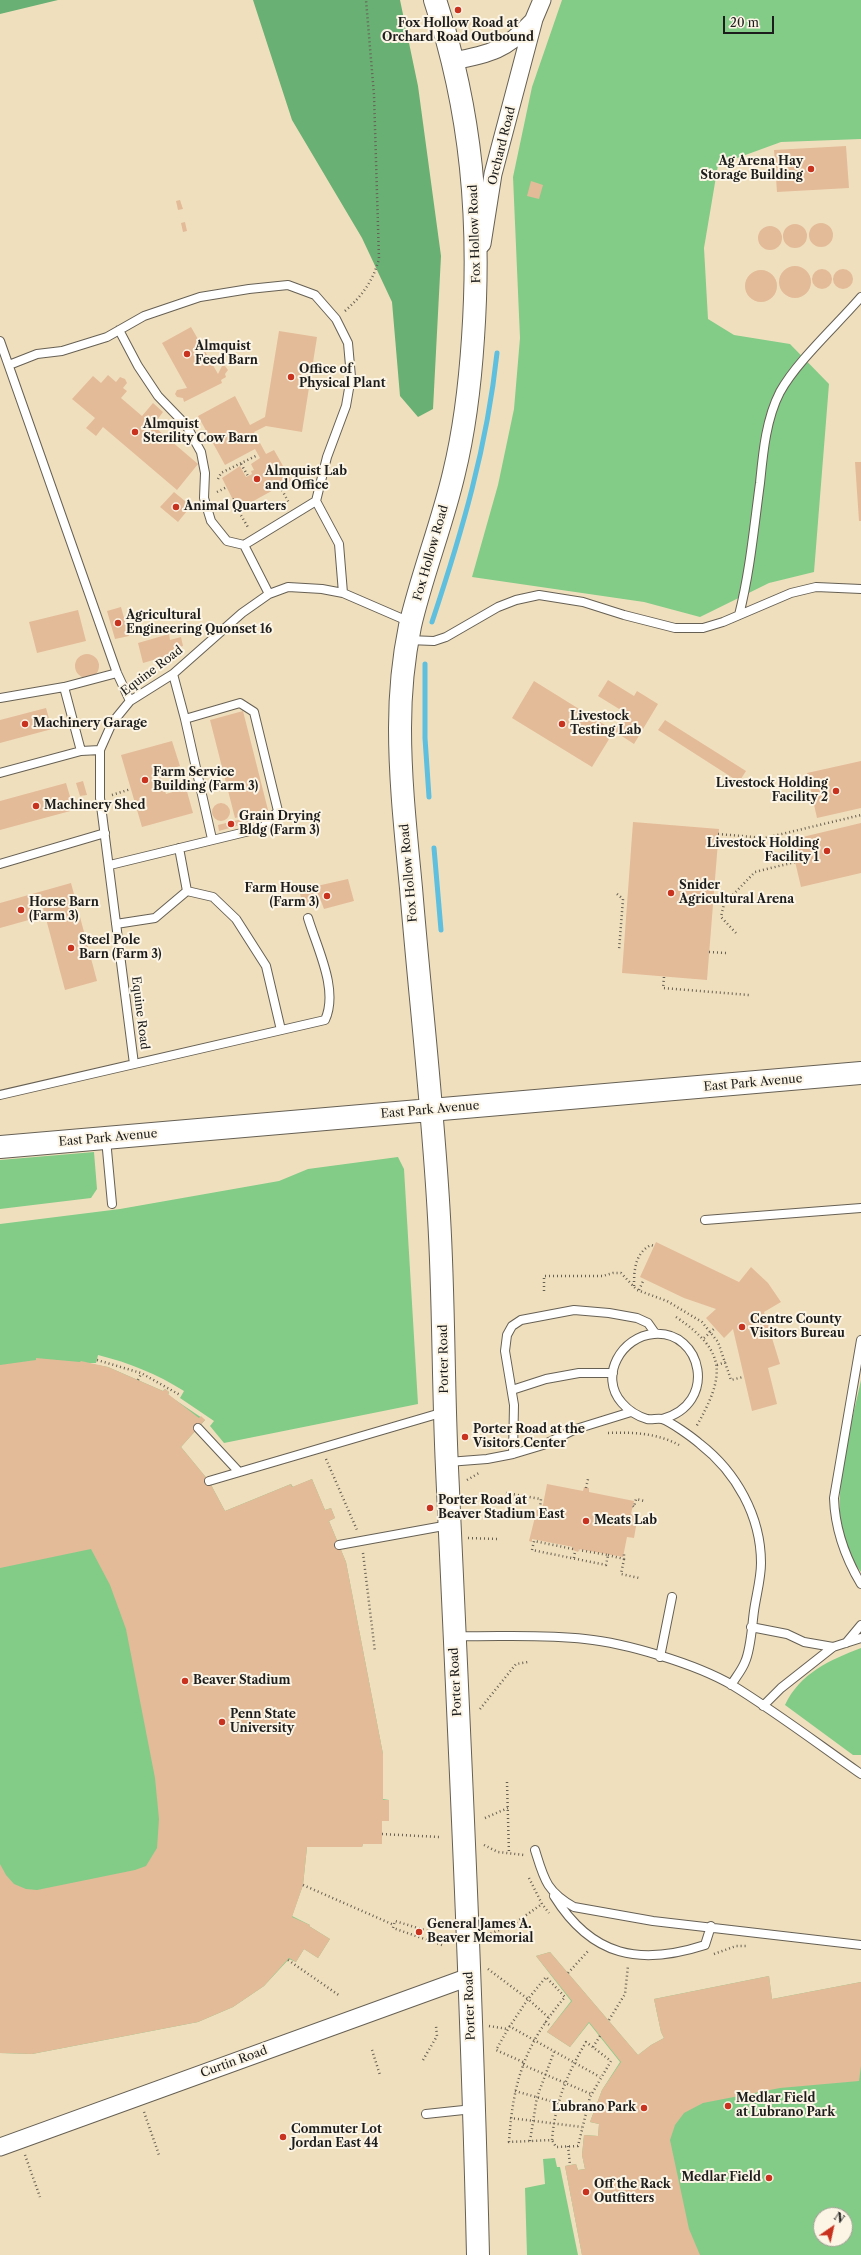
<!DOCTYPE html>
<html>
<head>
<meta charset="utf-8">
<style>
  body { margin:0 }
  #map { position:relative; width:861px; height:2255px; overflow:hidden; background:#f0dfbd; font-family:"Libre Caslon Text",serif }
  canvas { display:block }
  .north { position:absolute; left:813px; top:2207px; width:40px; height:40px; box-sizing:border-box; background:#fcf5e5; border:1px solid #a29e95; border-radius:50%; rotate:34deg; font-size:11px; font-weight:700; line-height:16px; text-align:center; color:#1c1c1c }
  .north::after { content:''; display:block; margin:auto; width:14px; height:18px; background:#c8321e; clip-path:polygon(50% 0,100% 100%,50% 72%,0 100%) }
  .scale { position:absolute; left:723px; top:16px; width:51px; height:18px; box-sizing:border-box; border:2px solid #1c1c1c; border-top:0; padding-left:5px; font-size:12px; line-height:14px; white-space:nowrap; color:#1c1c1c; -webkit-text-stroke:3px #fcf5e5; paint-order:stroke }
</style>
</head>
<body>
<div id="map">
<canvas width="861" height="2255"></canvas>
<div class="north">N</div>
<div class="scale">20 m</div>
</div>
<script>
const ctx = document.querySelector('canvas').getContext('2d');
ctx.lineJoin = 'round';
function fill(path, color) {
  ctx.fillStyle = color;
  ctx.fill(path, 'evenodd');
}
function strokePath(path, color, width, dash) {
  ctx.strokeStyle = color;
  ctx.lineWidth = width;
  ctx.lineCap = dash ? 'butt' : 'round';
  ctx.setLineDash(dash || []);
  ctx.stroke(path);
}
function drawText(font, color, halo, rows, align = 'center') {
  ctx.font = font + ' "Libre Caslon Text",serif';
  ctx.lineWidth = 4;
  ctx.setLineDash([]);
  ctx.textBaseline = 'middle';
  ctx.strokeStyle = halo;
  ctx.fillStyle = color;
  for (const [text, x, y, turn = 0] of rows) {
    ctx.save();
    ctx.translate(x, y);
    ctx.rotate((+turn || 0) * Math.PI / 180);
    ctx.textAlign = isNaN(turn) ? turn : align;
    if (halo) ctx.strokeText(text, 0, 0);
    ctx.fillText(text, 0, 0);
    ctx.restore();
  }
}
const green = new Path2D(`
  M562,0H861V139L781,142L718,165L704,248L708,319L734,335L790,344L829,384L814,572L769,583L700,617L644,602L472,577L498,485L514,409L520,338L513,177L532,87Z
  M94,1152L97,1189L91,1198L0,1209V1160Z
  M398,1157L404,1169L418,1404L224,1443L210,1426L214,1421L180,1398L184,1391C157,1374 130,1363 98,1355L96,1363H86L108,1367L163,1391L165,1389L169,1392L168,1395L205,1420L181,1447L209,1481L225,1511L291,1484L293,1487L312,1479L325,1510L331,1508L335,1518L329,1521L346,1562L383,1754V1799L389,1800V1821H382V1844H363L362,1847H307L303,1885L292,1916L310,1925L309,1926L330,1939L318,1958L304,1949L296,1962L289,1959L264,1986L233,2007L198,2022L32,2054L0,2053V1224L120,1209L279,1181L308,1169Z
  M861,1380V1572C857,1566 852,1561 849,1554C827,1502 850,1433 861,1380Z
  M861,1648V1755H853L785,1705C800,1673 830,1660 861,1648Z
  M550,1952L638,2055L651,2045L664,2038L661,2032L654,1999L769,1976L772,1999L861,1982V2255H582L565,2166L576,2164L578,2170L585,2169L582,2155L584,2135L598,2136L599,2124L590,2122L602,2090L620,2062L589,2023L570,2047L547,2032L571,2001L536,1956ZM821,2215H845V2239H821Z
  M555,2158L557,2167H560L578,2255H527L525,2188L545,2184L543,2159Z`);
const forest = new Path2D(`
  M0,0H58L0,14Z
  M253,0H400L418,86L441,256L433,409L418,417L400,396L392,302L362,238L292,120Z`);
const stream = new Path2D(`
  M432,622C462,532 487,447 497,353
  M425,664V738L429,797
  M434,848L441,930`);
const building = new Path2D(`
  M846,146L849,188L777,192L774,150Z
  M531,181L543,185L539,199L527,196Z
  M180,200L183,209L178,210L176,201Z
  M185,222L187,231L183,232L181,223Z
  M809 235a12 12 0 1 1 24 0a12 12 0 1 1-24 0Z
  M783 236a12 12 0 1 1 24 0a12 12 0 1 1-24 0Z
  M758 238a12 12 0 1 1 24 0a12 12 0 1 1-24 0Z
  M779 282a16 16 0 1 1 32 0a16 16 0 1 1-32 0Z
  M812 279a10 10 0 1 1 20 0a10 10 0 1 1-20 0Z
  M833 279a10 10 0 1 1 20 0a10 10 0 1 1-20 0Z
  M745 286a16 16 0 1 1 32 0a16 16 0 1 1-32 0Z
  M191,327L218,374L222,366H225L228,370L225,374L226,377L221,380L222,383L184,402L183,398L177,397L175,394L177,390L187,388L162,343Z
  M279,331L317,337L302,432L266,426L254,432L266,454L274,450L291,480L282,490L278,491L277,488L239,509L234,502L222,478L240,466L246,477L252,474L251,471L254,470L251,464L260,458L255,449L225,465L198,416L235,396L250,425L265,417Z
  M108,375L116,382L120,377L125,379L127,383L123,388L127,391L121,398L142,416L153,403L163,412L154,424L151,422L150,423L198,464L177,490L103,427L96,436L86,428L95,418L72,399L93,376L101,383Z
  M855,462H861V521H859Z
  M174,492L191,506L178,522L160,507Z
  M121,607L129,636L115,639L107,611Z
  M78,610L86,641L37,653L29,622Z
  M169,634L170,640L181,637L183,646L173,649L174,654L143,663L138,643Z
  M75 666a12 12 0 1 1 24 0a12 12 0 1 1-24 0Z
  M608,680L634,696L637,691L658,704L634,744L614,731L592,767L512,718L534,681L613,730L624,712L598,696Z
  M46,708L52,729L0,743V720Z
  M243,711L268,810L235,818L210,720Z
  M665,720L746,771L739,782L658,730Z
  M172,741L180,766L159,772L166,794L186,788L193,813L142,827L121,755Z
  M861,761V808L817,818L807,773Z
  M83,781L87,795L80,796L76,783Z
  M66,783L74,810L0,830V801Z
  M212 812a9 9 0 1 1 18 0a9 9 0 1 1-18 0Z
  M246,818L249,821L247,823L219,831L218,825Z
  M633,822L719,829L707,980L622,973Z
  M861,823V873L801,887L790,840Z
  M348,879L354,901L324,909L321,901L303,905L299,890Z
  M71,883L97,981L65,990L41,900L39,901L43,916L0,928V903Z
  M656,1242L739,1282L751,1267L768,1283L781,1302L764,1312L780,1364L768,1368L777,1404L752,1411L733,1329L724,1338L706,1318L716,1309L684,1298L640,1277Z
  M36,1358L80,1362L81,1361L108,1367L163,1391L165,1389L169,1392L168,1394L199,1418L201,1416L205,1420L181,1447L209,1481L225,1511L291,1484L292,1487L312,1479L325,1510L331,1508L335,1518L329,1521L346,1562L383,1754V1800H389V1821H382V1844H363L362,1847H307L303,1885L292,1917L310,1925L309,1926L330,1939L318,1958L304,1949L296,1962L289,1958L264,1986L233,2007L198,2022L32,2054L0,2053V1864L6,1875L14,1884L26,1889L37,1890L135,1870L146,1866L157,1848L159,1819L155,1778L126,1629L110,1585L91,1549L0,1568V1365L36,1360Z
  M547,1484L583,1491L584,1487L589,1488V1492L634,1501L631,1514L638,1515L634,1538L627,1537L623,1557L579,1549L578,1552L573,1550V1547L532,1539V1542L529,1541L537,1509L542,1510Z
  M550,1952L638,2055L651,2045L664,2038L661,2032L654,1999L769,1976L772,1999L861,1982V2066L859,2081L780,2088L703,2103L684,2113L675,2125L670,2140L689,2229L700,2255H582L565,2166L576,2164L578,2170L585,2169L582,2155L584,2135L598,2136L599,2124L590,2122L602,2090L621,2062L589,2022L570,2047L547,2032L572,2001L536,1956Z`);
const path = new Path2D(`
  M345,311C362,296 373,281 379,259L374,95L366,0
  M171,440L176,432
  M241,464L248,476
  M218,479L221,473L258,455
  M282,490L289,503
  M217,492L227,487
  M234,499L232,500L249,529
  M112,795L131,789
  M718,834L765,838L861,815
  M617,894L623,899L619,950
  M736,933L721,917L724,904L755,872L795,862
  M709,952L726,953
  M664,977L663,988L749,995
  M634,1286C634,1270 635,1253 651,1245L654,1246
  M639,1290L644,1279
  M544,1291V1276H603L613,1273H621L637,1290L667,1301L702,1322L718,1342L731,1380L743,1377
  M676,1317C728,1352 725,1376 696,1427
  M704,1338L715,1328
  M97,1360L141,1373L180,1395
  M717,1365L726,1362
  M138,1380L141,1374
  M608,1433C632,1432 657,1433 679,1445
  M326,1459L357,1530
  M467,1480L479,1473
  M586,1488L588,1479
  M506,1493L541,1499L540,1508H542
  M633,1506L634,1507L636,1499L644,1501
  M468,1538L498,1539
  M573,1549L534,1541L532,1550L606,1565L608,1555L579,1550
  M363,1553L375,1652
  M608,1555L624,1559V1554
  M574,1558L575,1551
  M624,1559L621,1574L639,1578
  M480,1709L516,1664L528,1662
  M507,1782L509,1854
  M485,1818L508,1808
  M382,1834L439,1837
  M484,1845L498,1852L524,1855
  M529,1878L542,1904L549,1913
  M303,1885L394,1925
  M487,1935L512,1925L542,1904
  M442,1945L393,1928L395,1921L444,1936
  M714,1954L736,1946H746
  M288,1960L340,1996
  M488,1969L528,1999L546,1977L565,1997C525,2044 513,2081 509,2142L552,2140C555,2103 567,2074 586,2042L611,2061L590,2097L578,2146L556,2147L552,2140
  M568,1973L589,1950
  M609,2020L625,1994L628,1966
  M545,2022L551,2026
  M489,2026L508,2029
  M509,2026L600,2077
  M593,2047L600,2036
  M372,2050L380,2075
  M423,2060L437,2036L436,2026
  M523,2062L496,2050L508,2029L528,1999L548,2017
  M523,2065L591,2094
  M515,2091L586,2111
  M144,2112L159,2155
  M510,2118L582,2127
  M530,2141L537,2097L554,2052
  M568,2146L570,2165
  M25,2155L40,2197`);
const lane = new Path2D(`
  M119,330L138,366L158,396L186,425L201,452L205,473L204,498L211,521L227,541L244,545
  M0,341L117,673L130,701
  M9,365L37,354L62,351L107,337L144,316L200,297L249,289L288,285L315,295L336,319L348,343L351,377L346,406L327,457L316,501
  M269,594L244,545L316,501L339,544L343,593
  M739,615C750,572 754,527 760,483C763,453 766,419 780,392C797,361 837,325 861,297
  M408,640L434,641L446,637L498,607L516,600L539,595L583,602L624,615L675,628H703L723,622L791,593L816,587L861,589
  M64,687L117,673
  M0,698L64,687L81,751
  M185,719L212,839
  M0,773L81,751L100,750
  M179,848L187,891
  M0,864L105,833
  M110,865L262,828L278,811L254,712L240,703L185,719L173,674
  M116,924L155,918L187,891L213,897L236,919L266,966L281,1030
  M134,1064L100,798V750L112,723L130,701L173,674L242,613L269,594L288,587L322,589L343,593L410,622
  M0,1095L325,1020C339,990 317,948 308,918
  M106,1139L112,1204
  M705,1220L861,1208
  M861,1340L834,1498C835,1530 845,1557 861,1584
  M512,1390L546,1379L579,1373H613
  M662,1419C719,1404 702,1330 654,1334C622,1336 598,1376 622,1403C628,1410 637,1416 647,1419C652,1420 657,1418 662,1419C671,1422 692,1437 700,1444C736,1472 761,1516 761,1563C761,1579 756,1596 754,1611C752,1625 751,1649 745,1662C742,1670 736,1677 731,1685
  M198,1428L239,1472
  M513,1454L514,1405L505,1351L507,1335L512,1326L521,1320L574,1310L609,1313L637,1318L648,1323L655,1333
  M448,1462L487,1459L513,1454L543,1445L576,1429L631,1412
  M209,1481L444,1412
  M339,1545L449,1525
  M751,1627L787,1634L804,1642L833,1647
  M455,1636C499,1637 542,1634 585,1639C626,1643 696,1664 732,1685C776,1712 818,1744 861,1774
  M846,1643L861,1625
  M660,1657L672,1597
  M763,1706L781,1688L833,1647L861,1638
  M535,1850C544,1879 546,1891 574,1907L653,1921L861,1945
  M554,1896C592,1957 640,1966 705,1945L711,1926
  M426,2114L473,2109`);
const street = new Path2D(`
  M453,61C490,54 506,50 532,22
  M482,244L493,174L534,19L542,0
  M0,2147L469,1977`);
const secondary = new Path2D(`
  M435,0C472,112 481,220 473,338C470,384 465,428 454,473C442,525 422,574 410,626C403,660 400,694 400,728C400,782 406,835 411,888C420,998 433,1107 439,1217C444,1301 443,1385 447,1468C459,1730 472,1993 478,2255
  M0,1147L861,1073`);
const markers = [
  [458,10,4,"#c8321e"],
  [811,169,4,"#c8321e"],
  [187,354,4,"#c8321e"],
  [291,377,4,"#c8321e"],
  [135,432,4,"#c8321e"],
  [257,479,4,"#c8321e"],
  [176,507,4,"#c8321e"],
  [118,623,4,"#c8321e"],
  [25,724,4,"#c8321e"],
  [562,724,4,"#c8321e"],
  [145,780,4,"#c8321e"],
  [836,791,4,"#c8321e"],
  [36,806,4,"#c8321e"],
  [231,824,4,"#c8321e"],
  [827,851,4,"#c8321e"],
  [671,893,4,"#c8321e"],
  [327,896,4,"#c8321e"],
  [21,910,4,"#c8321e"],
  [71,948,4,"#c8321e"],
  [742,1327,4,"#c8321e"],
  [465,1437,4,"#c8321e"],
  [430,1508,4,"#c8321e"],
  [586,1521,4,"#c8321e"],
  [185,1681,4,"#c8321e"],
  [222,1722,4,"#c8321e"],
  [419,1932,4,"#c8321e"],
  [728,2106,4,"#c8321e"],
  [644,2108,4,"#c8321e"],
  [283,2137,4,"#c8321e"],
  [769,2178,4,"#c8321e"],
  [586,2192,4,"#c8321e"]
];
const poiNames = [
  ["Fox Hollow Road at",458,24,"center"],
  ["Orchard Road Outbound",458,38,"center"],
  ["Ag Arena Hay",803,162,"right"],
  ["Storage Building",803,176,"right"],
  ["Almquist",195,347],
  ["Feed Barn",195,361],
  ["Office of",299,370],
  ["Physical Plant",299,384],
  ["Almquist",143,425],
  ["Sterility Cow Barn",143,439],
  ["Almquist Lab",265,472],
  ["and Office",265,486],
  ["Animal Quarters",184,507],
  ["Agricultural",126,616],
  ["Engineering Quonset 16",126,630],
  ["Livestock",570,717],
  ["Testing Lab",570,731],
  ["Machinery Garage",33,724],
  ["Farm Service",153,773],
  ["Building (Farm 3)",153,787],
  ["Livestock Holding",828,784,"right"],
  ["Facility 2",828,798,"right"],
  ["Machinery Shed",44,806],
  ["Grain Drying",239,817],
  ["Bldg (Farm 3)",239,831],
  ["Livestock Holding",819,844,"right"],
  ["Facility 1",819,858,"right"],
  ["Snider",679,886],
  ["Agricultural Arena",679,900],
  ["Farm House",319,889,"right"],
  ["(Farm 3)",319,903,"right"],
  ["Horse Barn",29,903],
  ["(Farm 3)",29,917],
  ["Steel Pole",79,941],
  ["Barn (Farm 3)",79,955],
  ["Centre County",750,1320],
  ["Visitors Bureau",750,1334],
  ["Porter Road at the",473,1430],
  ["Visitors Center",473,1444],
  ["Porter Road at",438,1501],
  ["Beaver Stadium East",438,1515],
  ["Meats Lab",594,1521],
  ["Beaver Stadium",193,1681],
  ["Penn State",230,1715],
  ["University",230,1729],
  ["General James A.",427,1925],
  ["Beaver Memorial",427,1939],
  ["Medlar Field",736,2099],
  ["at Lubrano Park",736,2113],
  ["Lubrano Park",636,2108,"right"],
  ["Commuter Lot",291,2130],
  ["Jordan East 44",291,2144],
  ["Medlar Field",761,2178,"right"],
  ["Off the Rack",594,2185],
  ["Outfitters",594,2199]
];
const streetNames = [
  ["Orchard Road",502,146,-76],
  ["Fox Hollow Road",475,234,-92],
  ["Fox Hollow Road",431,553,-74],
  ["Equine Road",152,671,-37],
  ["Fox Hollow Road",409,873,-95],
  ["Equine Road",140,1013,83],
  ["East Park Avenue",753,1083,-5],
  ["East Park Avenue",430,1110,-5],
  ["East Park Avenue",108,1138,-5],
  ["Porter Road",444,1359,-91],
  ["Porter Road",456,1682,-93],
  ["Porter Road",470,2006,-92],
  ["Curtin Road",234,2062,-20]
];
fill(green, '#82cc88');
fill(forest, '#69b074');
strokePath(stream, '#5fbfde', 5);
fill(building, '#e3bb99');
strokePath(lane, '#666054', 10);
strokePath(street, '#666054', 19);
strokePath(secondary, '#666054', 24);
strokePath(path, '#666054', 2.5, [1, 3]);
strokePath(lane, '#fff', 8);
strokePath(street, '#fff', 17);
strokePath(secondary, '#fff', 22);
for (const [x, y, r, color] of markers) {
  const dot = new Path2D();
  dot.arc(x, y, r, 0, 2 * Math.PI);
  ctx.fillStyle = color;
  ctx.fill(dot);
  strokePath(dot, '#fcf5e5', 1.5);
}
drawText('bold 12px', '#1c1c1c', '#fcf5e5', poiNames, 'left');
drawText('12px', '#1c1c1c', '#fcf5e5', streetNames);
</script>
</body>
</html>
